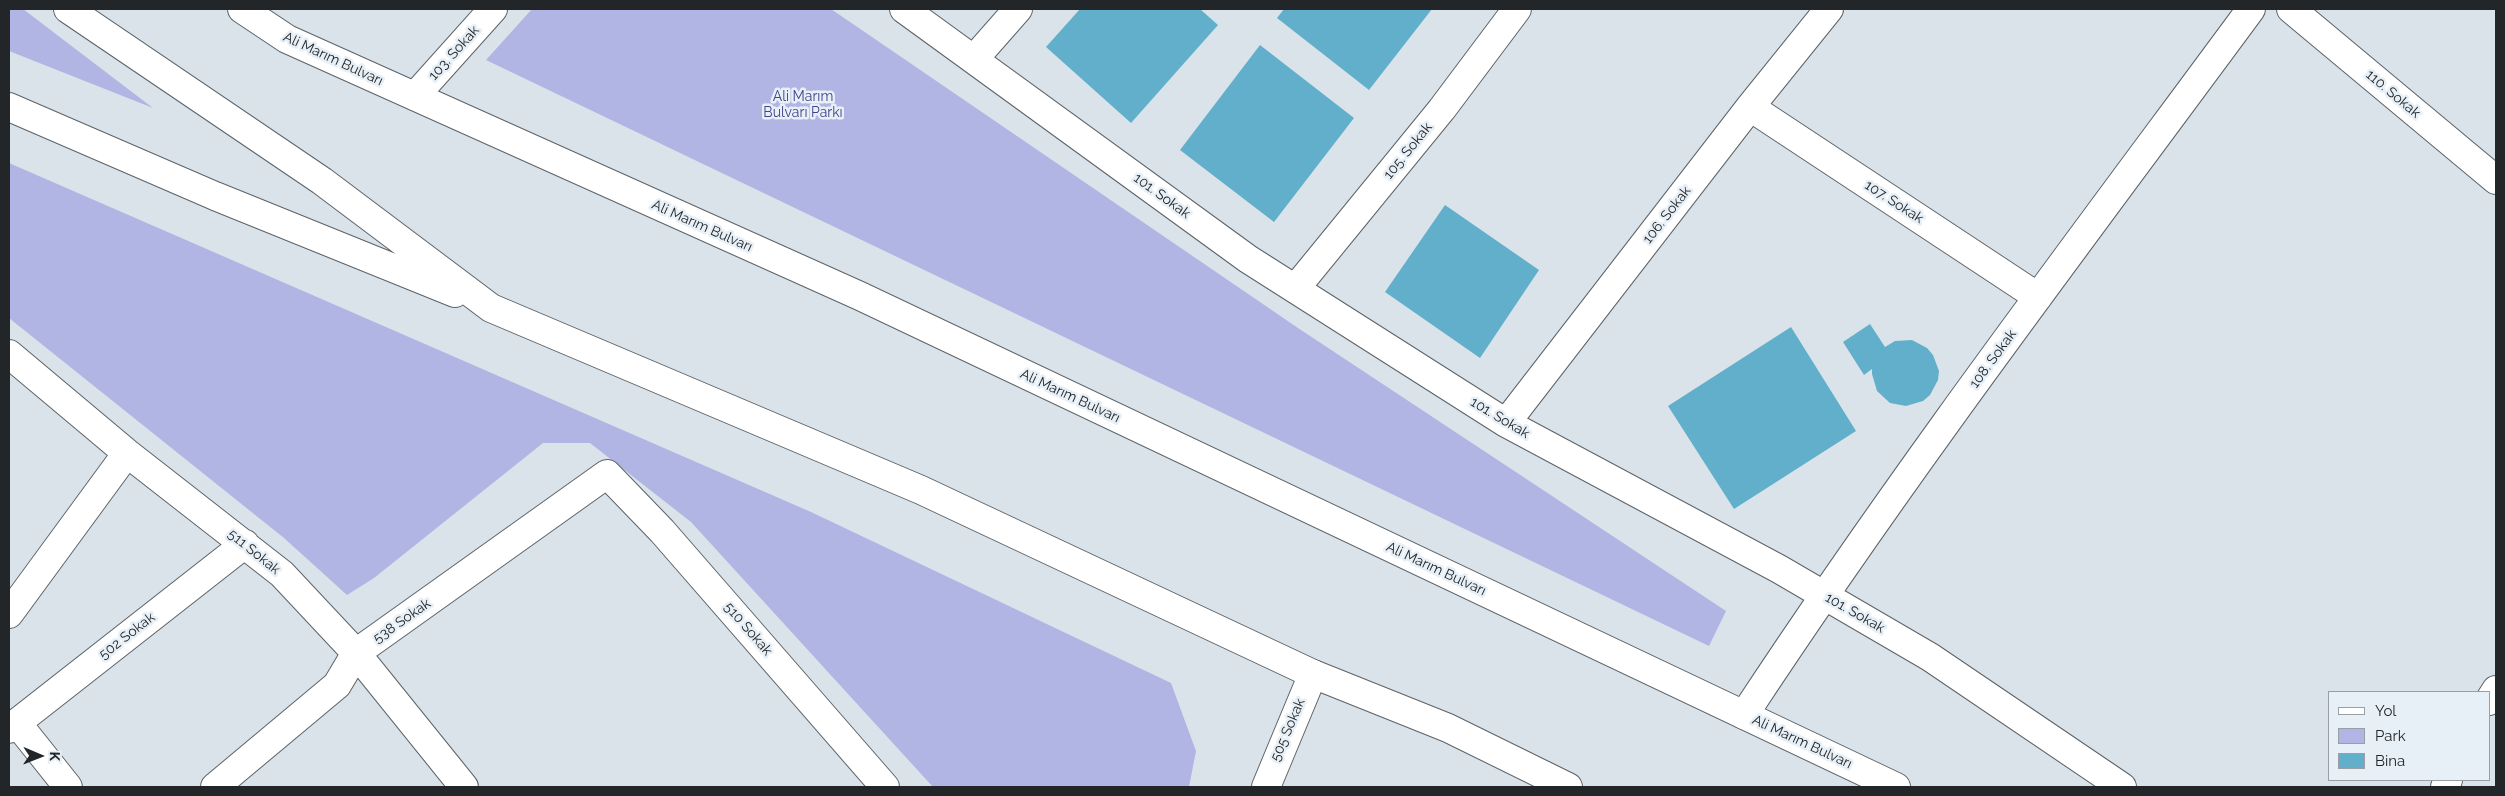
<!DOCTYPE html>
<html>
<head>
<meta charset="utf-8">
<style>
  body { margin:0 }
  #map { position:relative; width:2505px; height:796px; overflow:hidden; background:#dae3e9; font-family:Raleway,sans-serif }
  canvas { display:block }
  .frame { position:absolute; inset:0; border:10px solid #232628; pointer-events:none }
  .legend { position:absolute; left:2328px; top:691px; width:162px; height:90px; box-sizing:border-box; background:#e8f0f7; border:1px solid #999fa4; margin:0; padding:6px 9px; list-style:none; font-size:15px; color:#232628 }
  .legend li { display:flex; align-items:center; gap:10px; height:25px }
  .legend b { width:25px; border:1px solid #999fa4 }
  .north { position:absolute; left:15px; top:731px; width:50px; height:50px; -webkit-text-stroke:4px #e8f0f7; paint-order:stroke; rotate:91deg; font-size:14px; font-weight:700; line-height:20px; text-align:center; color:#232628 }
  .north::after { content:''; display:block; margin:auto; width:18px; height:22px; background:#232628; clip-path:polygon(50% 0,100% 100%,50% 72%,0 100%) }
</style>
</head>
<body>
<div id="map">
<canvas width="2505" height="796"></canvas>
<div class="frame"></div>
<ul class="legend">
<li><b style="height:6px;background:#fff"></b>Yol</li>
<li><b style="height:14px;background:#b1b5e4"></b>Park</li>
<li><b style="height:14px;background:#62afcb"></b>Bina</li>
</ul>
<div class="north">K</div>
</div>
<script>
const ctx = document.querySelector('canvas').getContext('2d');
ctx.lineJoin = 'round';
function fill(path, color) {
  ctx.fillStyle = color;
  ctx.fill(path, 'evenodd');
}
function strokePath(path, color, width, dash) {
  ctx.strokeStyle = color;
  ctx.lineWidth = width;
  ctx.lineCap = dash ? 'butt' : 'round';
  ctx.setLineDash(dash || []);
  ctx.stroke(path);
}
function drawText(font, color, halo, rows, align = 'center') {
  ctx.font = font + ' Raleway,sans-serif';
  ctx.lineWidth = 5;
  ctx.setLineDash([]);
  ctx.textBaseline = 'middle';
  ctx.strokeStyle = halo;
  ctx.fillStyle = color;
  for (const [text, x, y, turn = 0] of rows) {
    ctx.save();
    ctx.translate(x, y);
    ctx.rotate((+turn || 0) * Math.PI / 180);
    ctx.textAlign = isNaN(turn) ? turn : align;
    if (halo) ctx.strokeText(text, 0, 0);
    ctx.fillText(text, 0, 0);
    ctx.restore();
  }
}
const green = new Path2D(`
  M9,9H23L153,108L9,51Z
  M532,9H831L1298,328L1726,611L1709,646L486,60Z
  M9,163L811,512L1171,683L1196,751L1189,787H933L691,522L590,443H543L374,578L347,595L284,538L9,318Z`);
const building = new Path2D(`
  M1080,9H1200L1218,25L1131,123L1046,47Z
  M1284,9H1432L1369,90L1277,18Z
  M1260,45L1354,118L1274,222L1180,150Z
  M1445,205L1539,270L1480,358L1385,292Z
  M1870,324L1885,347L1895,341L1912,340L1927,348L1933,355L1939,371L1938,380L1930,395L1923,401L1906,406L1890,403L1877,391L1872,374V369L1864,375L1843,342Z
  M1791,327L1856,431L1734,509L1668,406Z`);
const minor = new Path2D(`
  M904,9L1248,259L1506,423L1779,569L1930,657L2122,787
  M2291,9L2496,180
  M974,59L1018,9
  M415,96L493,9
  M1750,107L2038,297
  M1295,289L1442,109L1517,9
  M9,354L127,453L282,574L356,653L464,787
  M1506,423L1750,107L1829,9
  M9,614L127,453
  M2489,701L2496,690
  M1744,715C1903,473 2079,242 2251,9
  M17,723L68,787
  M9,729L245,544
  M215,787L337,685L356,653L607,474L662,531L885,787
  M1266,787L1313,674
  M2445,787L2448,780`);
const primary = new Path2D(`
  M68,9L322,181L491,308L921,490L1313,674L1448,728L1568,787
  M242,9L287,39L860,296L1896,787
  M9,107L215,196L455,293`);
const streetNames = [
  ["103. Sokak",454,53,-48],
  ["Ali Marım Bulvarı",333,59,25],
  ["110. Sokak",2393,94,40],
  ["105. Sokak",1408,151,-51],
  ["101. Sokak",1162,196,36],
  ["107. Sokak",1894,202,33],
  ["106. Sokak",1667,215,-52],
  ["Ali Marım Bulvarı",702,226,24],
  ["108. Sokak",1993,359,-54],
  ["Ali Marım Bulvarı",1070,396,25],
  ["101. Sokak",1500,418,31],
  ["511 Sokak",254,552,39],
  ["Ali Marım Bulvarı",1436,569,25],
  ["101. Sokak",1855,613,30],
  ["538 Sokak",402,621,-35],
  ["510 Sokak",748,629,49],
  ["502 Sokak",127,636,-38],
  ["505 Sokak",1288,730,-67],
  ["Ali Marım Bulvarı",1802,742,25]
];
const parkNames = [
  ["Ali Marım",803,97],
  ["Bulvarı Parkı",803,113]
];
fill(green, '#b1b5e4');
fill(building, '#62afcb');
strokePath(minor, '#5c6368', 30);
strokePath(primary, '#5c6368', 30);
strokePath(minor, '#fff', 28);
strokePath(primary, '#fff', 28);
drawText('14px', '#232628', '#e8f0f7', streetNames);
drawText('14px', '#43428a', '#e8f0f7', parkNames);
</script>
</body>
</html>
